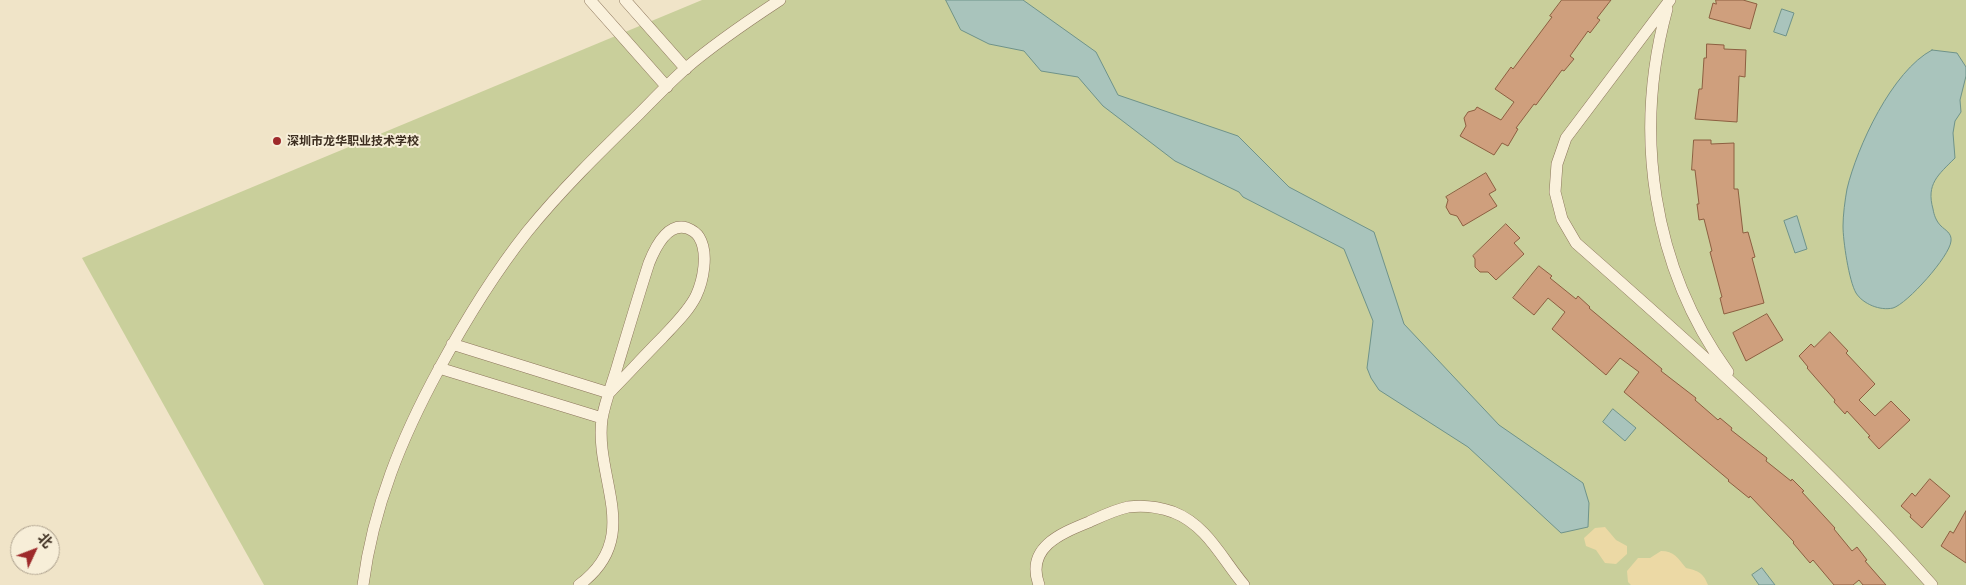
<!DOCTYPE html>
<html>
<head>
<meta charset="utf-8">
<style>
  body { margin:0 }
  #map { position:relative; width:1966px; height:585px; overflow:hidden; background:#f0e4c8; font-family:"Playfair Display","Noto Sans SC",serif }
  canvas { display:block }
  .north { position:absolute; left:10px; top:525px; width:50px; height:50px; box-sizing:border-box; background:#f7eed8; border:1px solid #ada18e; border-radius:50%; rotate:47deg; font-size:14px; font-weight:700; line-height:20px; text-align:center; color:#3d2e20 }
  .north::after { content:''; display:block; margin:auto; width:18px; height:22px; background:#9e2a2b; clip-path:polygon(50% 0,100% 100%,50% 72%,0 100%) }
</style>
</head>
<body>
<div id="map">
<canvas width="1966" height="585"></canvas>
<div class="north">北</div>
</div>
<script>
const ctx = document.querySelector('canvas').getContext('2d');
ctx.lineJoin = 'round';
function fill(path, color) {
  ctx.fillStyle = color;
  ctx.fill(path, 'evenodd');
}
function strokePath(path, color, width, dash) {
  ctx.strokeStyle = color;
  ctx.lineWidth = width;
  ctx.lineCap = dash ? 'butt' : 'round';
  ctx.setLineDash(dash || []);
  ctx.stroke(path);
}
function drawText(font, color, halo, rows, align = 'center') {
  ctx.font = font + ' "Playfair Display","Noto Sans SC",serif';
  ctx.lineWidth = 4;
  ctx.setLineDash([]);
  ctx.textBaseline = 'middle';
  ctx.strokeStyle = halo;
  ctx.fillStyle = color;
  for (const [text, x, y, turn = 0] of rows) {
    ctx.save();
    ctx.translate(x, y);
    ctx.rotate((+turn || 0) * Math.PI / 180);
    ctx.textAlign = isNaN(turn) ? turn : align;
    if (halo) ctx.strokeText(text, 0, 0);
    ctx.fillText(text, 0, 0);
    ctx.restore();
  }
}
const green = new Path2D(`
  M702,0H1966V585H264L82,258Z`);
const sand = new Path2D(`
  M1605,527L1616,540L1627,546V554L1616,564L1605,563L1596,550L1586,546L1584,538L1595,528Z
  M1661,551C1674,551 1678,558 1686,568C1698,571 1703,572 1708,585H1631L1628,582L1627,571L1638,558H1650Z`);
const water = new Path2D(`
  M946,0H1023L1096,52L1118,95L1238,136L1289,187L1374,232L1404,324L1499,425L1583,483L1589,503L1588,527L1561,533L1468,447L1379,390L1371,378L1367,368L1373,321L1344,249L1243,197L1239,192L1175,161L1103,106L1078,77L1041,71L1024,51L989,44L961,30Z
  M1782,9L1794,13L1786,36L1774,32Z
  M1932,50L1957,53L1966,67V76L1960,100L1961,112L1955,121L1953,133L1955,158C1938,175 1926,184 1933,209C1934,215 1936,221 1941,226C1945,230 1952,233 1951,241C1950,256 1907,304 1893,308C1880,311 1863,304 1856,293C1849,281 1843,241 1843,226C1843,215 1845,200 1847,189C1857,147 1892,71 1932,50Z
  M1797,216L1807,249L1795,253L1784,221Z
  M1613,409L1636,428L1625,441L1603,422Z
  M1762,568L1775,585H1759L1752,575Z`);
const building = new Path2D(`
  M1562,0H1611L1597,18L1600,20L1590,33L1588,31L1570,56L1574,59L1564,71L1562,70L1536,105L1534,104L1516,128L1518,129L1508,146L1502,143L1494,155L1460,136L1466,126L1464,118L1468,112L1475,110L1477,107L1501,120L1514,102L1495,89L1511,67L1513,69L1552,17L1550,16Z
  M1716,0H1743L1757,4L1750,29L1709,18L1713,3L1716,4Z
  M1707,44L1724,45V49L1746,50L1745,77L1739,76L1737,122L1695,119L1699,89H1702L1704,58H1706Z
  M1694,140H1711V144L1734,143V189H1738L1743,233L1748,232L1755,257L1752,258L1764,303L1724,314L1720,298L1722,297L1710,252L1712,251L1704,219L1699,220L1697,204H1699L1695,170H1692Z
  M1486,173L1496,190L1489,194L1497,206L1463,226L1457,216L1450,214L1446,207L1448,200L1446,197Z
  M1506,224L1520,238L1514,243L1524,254L1496,280L1488,272H1480L1475,267V259L1473,256Z
  M1539,266L1552,276L1550,278L1576,299L1578,296L1590,307L1589,308L1662,369L1661,371L1696,398L1695,400L1718,420L1720,418L1732,428L1731,430L1767,458L1766,461L1791,481L1792,479L1804,491L1802,492L1835,528L1834,529L1852,551L1857,547L1867,560L1865,561L1886,585H1863L1859,580L1853,585H1834L1813,560L1810,563L1793,543L1794,542L1750,496L1749,498L1728,481L1729,480L1624,392L1639,372L1620,358L1606,375L1552,329L1565,312L1548,298L1534,315L1513,298Z
  M1767,314L1783,340L1746,361L1733,333Z
  M1830,332L1848,351L1846,353L1875,384L1859,400L1875,416L1891,401L1910,420L1879,449L1868,437L1870,436L1847,411L1845,414L1834,402L1835,400L1807,368L1808,367L1799,356L1811,344L1814,347Z
  M1930,479L1950,496L1922,528L1910,517L1911,515L1901,506L1912,493L1915,496Z
  M1966,511V563L1941,546L1950,531L1953,533Z`);
const street = new Path2D(`
  M590,0L667,87
  M625,0L686,69
  M1670,0L1566,138L1557,164L1555,192L1562,219L1576,243C1700,352 1823,461 1932,585
  M1667,9C1633,133 1652,267 1728,372
  M452,344L609,393
  M439,368L602,418
  M363,585C373,507 402,437 439,369C465,321 493,275 527,232C561,190 600,152 639,114C654,99 669,83 685,69C714,44 748,21 780,0
  M579,585C644,537 594,479 602,419C605,401 613,382 618,364C628,331 638,297 649,263C655,248 667,222 687,228C692,230 696,232 699,237C709,253 703,281 696,296C688,312 674,325 662,338C644,356 627,375 609,393
  M1039,585C1025,547 1062,533 1089,522C1102,516 1114,510 1128,507C1143,505 1159,507 1173,512C1207,525 1222,559 1244,585`);
const markers = [
  [277,141,5,"#9e2a2b"]
];
const poiNames = [
  ["深圳市龙华职业技术学校",287,141]
];
fill(green, '#c9cf9b');
fill(sand, '#ecd9a5');
fill(water, '#a9c4bc');
strokePath(water, '#6f938a', 1);
fill(building, '#cf9f7d');
strokePath(building, '#8d5f41', 1);
strokePath(street, '#8d765c', 12);
strokePath(street, '#faf1dc', 11);
for (const [x, y, r, color] of markers) {
  const dot = new Path2D();
  dot.arc(x, y, r, 0, 2 * Math.PI);
  ctx.fillStyle = color;
  ctx.fill(dot);
  strokePath(dot, '#f7eed8', 2);
}
drawText('bold 12px', '#3d2e20', '#f7eed8', poiNames, 'left');
</script>
</body>
</html>
